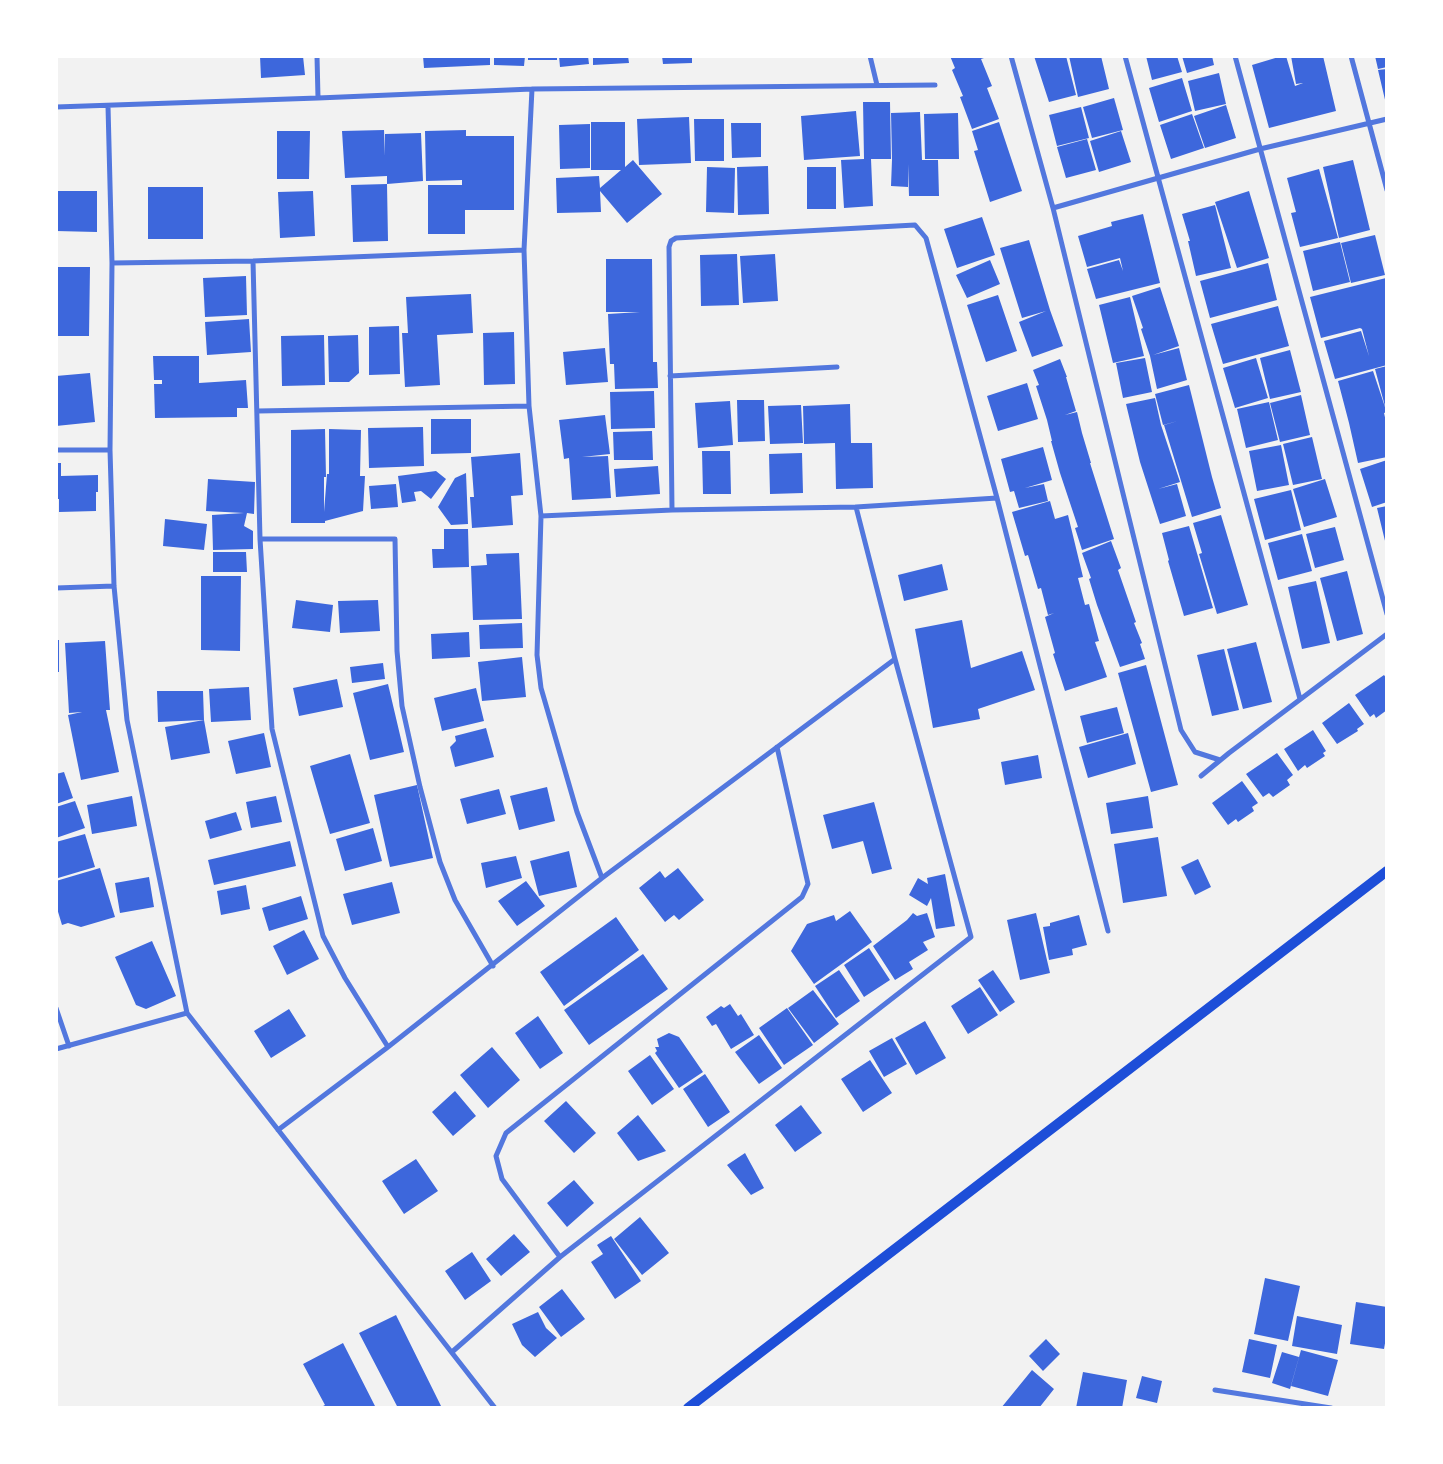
<!DOCTYPE html>
<html>
<head>
<meta charset="utf-8">
<style>
  body { margin:0 }
  #map { position:relative; width:1443px; height:1464px; overflow:hidden; background:#f2f2f2; font-family:Inter,sans-serif }
  canvas { display:block }
  .frame { position:absolute; inset:0; border:58px solid #fff; pointer-events:none }
</style>
</head>
<body>
<div id="map">
<canvas width="1443" height="1464"></canvas>
<div class="frame"></div>
</div>
<script>
const ctx = document.querySelector('canvas').getContext('2d');
ctx.lineJoin = 'round';
function fill(path, color) {
  ctx.fillStyle = color;
  ctx.fill(path, 'evenodd');
}
function strokePath(path, color, width, dash) {
  ctx.strokeStyle = color;
  ctx.lineWidth = width;
  ctx.lineCap = dash ? 'butt' : 'round';
  ctx.setLineDash(dash || []);
  ctx.stroke(path);
}
const building = new Path2D(`
  M260,56H303L305,75L261,78Z
  M423,56H490V65L424,68Z
  M494,56H525L524,66L494,65Z
  M528,56H557V60H528Z
  M559,56H588L589,64L560,67Z
  M593,56H628L629,63L593,65Z
  M662,56H692V63L663,64Z
  M950,56H983L984,58L981,59L992,86L987,88L999,119L972,129L960,97L963,96L952,70L955,68Z
  M1034,56H1066L1076,95L1049,102Z
  M1069,56H1101L1109,89L1078,97Z
  M1146,56H1177L1182,72L1152,80Z
  M1182,56H1212L1214,65L1187,73Z
  M1282,56H1286L1295,86L1303,83L1296,84L1291,56H1323L1336,111L1269,128L1252,65Z
  M1375,56H1387V67L1378,69Z
  M1387,69V104H1386L1378,70Z
  M1219,73L1226,104L1195,111L1188,81Z
  M1182,78L1192,111L1159,122L1149,88Z
  M1114,98L1123,130L1092,138L1083,107Z
  M863,102H890L891,159H871L873,206L844,208L841,160L864,159Z
  M1226,105L1236,138L1205,148L1194,116Z
  M1081,107L1089,138L1057,146L1049,115Z
  M856,111L860,156L804,160L801,116Z
  M920,112L922,160H938L939,196H909L908,164V187L891,186L892,160L891,113Z
  M958,113L959,159H925L924,114Z
  M1192,114L1204,148L1171,159L1160,125Z
  M689,117L691,163L639,165L637,119Z
  M694,119H724V161H695Z
  M591,122H625V167L633,160L662,194L627,223L600,191L601,212L557,213L556,178L599,176L600,188L621,170H591Z
  M999,122L1022,191L990,202L974,151L978,150L972,131Z
  M731,123H761V157L732,158Z
  M590,124V168L560,169L559,125Z
  M384,130L385,156V134L421,133L423,181L387,184V176L345,178L342,131Z
  M466,130V136H514V210H465V234H428V185H462V180L426,181L425,131Z
  M277,131H310L309,179H277Z
  M1121,131L1131,162L1099,172L1090,141Z
  M1087,139L1096,170L1066,178L1057,147Z
  M1353,160L1370,230L1339,238L1323,167Z
  M768,166L769,214L738,215L737,167Z
  M707,167L735,168L734,213L706,212Z
  M807,167H836V209H807Z
  M1319,169L1338,238L1300,247L1291,213L1296,212L1287,178Z
  M387,184L388,241L353,242L351,185Z
  M148,187H203V239H148Z
  M56,191H97V232L56,231Z
  M313,191L315,236L280,238L278,192Z
  M1249,191L1269,258L1237,268L1215,202Z
  M1215,205L1231,268L1196,276L1188,241H1190L1182,214Z
  M1143,214L1160,283L1096,299L1087,269L1119,260L1123,271L1120,258L1087,267L1078,236L1112,226L1111,222Z
  M982,217L995,255L957,268L944,229Z
  M1375,235L1385,275L1351,283L1341,243Z
  M1029,240L1050,310L1063,346L1032,357L1019,322L1046,311L1022,318L1000,248Z
  M1340,242L1350,282L1313,291L1303,251Z
  M737,254L739,305L701,306L700,255Z
  M775,254L778,301L743,303L740,256Z
  M606,259H652L653,362H657L658,388L615,389L614,364H610L608,314L640,312H606Z
  M990,260L1000,284L967,298L956,275Z
  M1268,263L1277,300L1210,318L1200,281Z
  M56,267H90L89,336H56Z
  M246,276L247,315L205,317L203,278Z
  M1386,278L1387,365L1335,379L1324,341L1361,331L1369,356L1362,329L1360,328L1321,338L1310,297Z
  M1160,287L1179,346L1153,355L1179,348L1187,380L1157,389L1150,356L1141,329L1143,328L1132,296Z
  M471,294L473,333L437,335L440,385L405,387L402,333H408L406,297Z
  M998,295L1017,351L986,362L967,305Z
  M1130,297L1144,356L1113,363L1099,305Z
  M1278,306L1289,346L1223,364L1211,324Z
  M249,319L251,352L207,355L205,322Z
  M399,326L400,374L369,375V327Z
  M514,332L515,384L484,385L483,333Z
  M324,335L325,385L282,386L281,336Z
  M358,335L359,373L349,382H329L328,336Z
  M605,348L608,382L566,385L563,352Z
  M1290,350L1301,392L1270,399L1260,358Z
  M153,356H199V383L246,380L248,408H237V417L155,418L154,384H162V380H154Z
  M1145,358L1152,392L1123,398L1116,363Z
  M1256,358L1268,398L1235,408L1223,368Z
  M1060,359L1067,377H1066L1076,411L1065,415L1077,412L1082,433L1091,463H1090L1114,539L1082,550L1075,528L1078,527L1060,473L1051,441H1052L1047,420L1036,386L1039,385L1033,370Z
  M1387,366V412L1384,413L1387,426V457L1358,463L1349,423L1338,381L1373,371L1386,410L1375,369Z
  M90,373L95,422L56,426V376Z
  M1027,383L1038,419L998,431L987,396Z
  M1189,385L1212,477L1221,508L1192,517L1164,425L1178,421L1163,425L1155,394Z
  M654,391L655,428L611,429L610,392Z
  M1301,395L1310,435L1280,442L1270,403Z
  M1155,398L1161,425L1180,482L1158,489L1177,484L1186,516L1160,524L1140,462L1126,404Z
  M737,400H764L765,441L738,442Z
  M730,401L733,445L698,448L695,403Z
  M1269,402L1278,440L1246,448L1237,409Z
  M850,404L851,443H872L873,488L836,489L835,443L804,444L803,406Z
  M801,405L803,443L770,444L768,406Z
  M605,415L610,454L582,457L608,456L611,498L572,500L569,458L564,459L559,420Z
  M431,419H471V453L431,454Z
  M423,427L424,466L369,468L368,428Z
  M325,429L326,477H324V512L327,474H329V429L361,430L360,476H365L363,511L325,521V523H291V430Z
  M652,431L653,460H614L613,432Z
  M1312,437L1322,479L1293,485L1283,444Z
  M1281,445L1289,485L1257,491L1249,451Z
  M1043,447L1052,480L1025,488L1044,484L1048,501L1019,508L1014,491L1010,492L1001,459Z
  M702,451H730L731,494H703Z
  M520,453L523,495L511,496L513,525L472,528L470,497H474L471,457Z
  M802,453L803,493L770,494L769,454Z
  M1387,460V502L1372,507L1360,469Z
  M56,463H61V476L98,475V492H96V511L59,512V499H56Z
  M658,466L660,494L616,497L614,469Z
  M436,471L446,479L431,499L421,491L414,492L416,501L402,503L398,476Z
  M466,473L468,524L451,525L438,507L455,478Z
  M208,479L255,482L254,514L247,513L244,526L253,531V549L213,550L212,515L244,513L206,511Z
  M1325,479L1337,517L1304,527L1293,489Z
  M396,484L398,507L371,509L369,486Z
  M1291,490L1301,530L1265,540L1254,499Z
  M1050,501L1055,519L1068,515L1083,577L1078,578L1085,605L1089,604L1099,641L1095,642L1107,677L1065,691L1053,654L1055,653L1045,617L1054,613L1048,615L1041,588L1038,589L1028,555L1025,556L1012,512Z
  M1387,506V545H1386L1377,508Z
  M1221,515L1248,605L1217,614L1199,554L1202,553L1193,523Z
  M165,519L207,524L204,550L163,546Z
  M1189,526L1213,608L1184,616L1168,561L1169,560L1162,533Z
  M1335,527L1344,560L1315,568L1306,534Z
  M444,529H468L469,567L433,568L432,549H444Z
  M1302,534L1312,571L1278,580L1268,543Z
  M1111,541L1121,568L1118,570L1136,622L1134,623L1142,643L1140,644L1145,659L1120,667L1097,605L1089,579L1091,578L1082,553Z
  M213,552H246L247,572H213Z
  M519,553L522,619L473,620L471,566L487,565L486,554Z
  M942,564L948,590L904,601L898,575Z
  M1347,571L1363,634L1337,641L1320,578Z
  M201,576H241L240,651L201,650Z
  M1316,581L1330,643L1302,649L1288,587Z
  M296,600L333,605L330,632L292,628Z
  M378,600L380,631L340,633L338,601Z
  M962,620L971,668L1022,651L1035,690L978,709L980,719L933,728L915,629Z
  M522,623L523,648L480,649L479,625Z
  M469,632L470,657L432,659L431,634Z
  M56,640H59V672H56Z
  M105,641L110,710H106L119,772L81,780L68,715L82,712L69,713L65,643Z
  M1256,642L1272,702L1243,709L1227,649Z
  M1224,649L1239,710L1212,716L1197,655Z
  M522,657L526,697L482,701L478,662Z
  M383,663L385,679L352,683L350,667Z
  M1146,665L1178,785L1151,792L1118,673Z
  M1384,675L1387,679V710L1376,718L1374,714L1370,717L1355,695Z
  M337,679L343,707L299,716L293,688Z
  M388,684L404,752L370,760L353,693Z
  M249,687L251,720L211,722L209,689Z
  M476,688L484,721L442,731L434,698Z
  M157,691H203L204,720L158,722Z
  M1349,703L1364,724L1357,729L1358,731L1337,744L1322,723Z
  M1117,707L1124,733L1087,743L1080,716Z
  M204,720L210,753L171,760L165,727Z
  M486,728L494,757L455,767L450,747L456,741L455,736Z
  M1313,730L1326,751L1323,753L1325,756L1307,768L1305,765L1298,771L1284,749Z
  M264,733L271,767L236,774L228,741Z
  M1128,733L1136,764L1088,778L1079,747Z
  M1277,753L1293,775L1287,780L1290,785L1273,797L1269,793L1263,797L1246,774Z
  M350,754L370,823L330,834L310,766Z
  M1038,755L1042,778L1005,785L1001,762Z
  M64,772L73,798L56,804V774Z
  M1242,781L1258,803L1252,807L1254,811L1238,822L1236,819L1228,825L1212,803Z
  M417,785L433,858L390,867L374,795Z
  M547,787L555,821L519,830L510,796Z
  M499,789L506,814L467,824L460,799Z
  M132,796L137,826L92,834L87,805Z
  M276,796L282,822L251,828L246,802Z
  M1148,796L1153,828L1111,834L1106,803Z
  M75,801L85,828L56,838V807Z
  M874,802L892,869L872,874L863,841L832,849L823,815Z
  M236,812L242,830L210,839L205,821Z
  M373,828L382,861L345,871L336,839Z
  M85,834L95,867L58,878L56,842Z
  M1158,837L1167,896L1123,903L1114,844Z
  M290,841L296,866L214,885L208,860Z
  M569,851L577,887L539,896L530,861Z
  M516,856L522,878L486,888L481,863Z
  M1198,859L1211,887L1195,895L1181,867Z
  M100,868L115,917L81,927L68,923L62,925L56,905V881Z
  M678,868L704,900L679,920L674,915L665,922L639,888L660,871L665,878Z
  M945,874L955,926L936,929L931,898L927,906L909,895L918,878L928,884L927,878Z
  M149,877L154,907L120,913L115,883Z
  M526,881L545,906L517,926L498,901Z
  M392,882L400,913L352,925L343,894Z
  M246,885L250,909L221,915L217,891Z
  M301,896L308,919L269,931L262,908Z
  M850,911L872,942L814,984L791,951L807,924L834,915L836,921Z
  M913,913L917,916L927,913L935,937L923,942L928,950L909,962L913,969L895,980L873,946L907,920Z
  M1036,913L1050,973L1020,980L1007,920Z
  M1079,915L1087,945L1072,949L1073,955L1049,960L1043,927L1050,926V923Z
  M616,917L639,950L564,1006L540,972Z
  M304,930L319,959L287,975L273,946Z
  M152,941L176,996L146,1009L136,1005L115,957Z
  M869,948L890,980L864,997L844,965Z
  M643,954L668,989L589,1045L564,1010Z
  M839,970L860,1001L836,1018L815,986Z
  M993,970L1015,1002L1000,1012L978,980Z
  M980,987L998,1015L968,1034L951,1006Z
  M813,990L839,1024L814,1043L788,1008Z
  M730,1004L738,1016L741,1014L754,1035L731,1049L716,1024L712,1026L706,1017L721,1006L724,1008Z
  M787,1008L813,1045L784,1065L759,1028Z
  M289,1009L306,1036L271,1058L254,1031Z
  M538,1016L563,1053L540,1069L515,1033Z
  M925,1021L946,1058L916,1075L895,1038Z
  M669,1033L679,1037L703,1072L679,1088L655,1053L657,1051L655,1047H659L657,1039Z
  M759,1035L782,1068L759,1084L735,1052Z
  M892,1038L907,1064L884,1077L869,1051Z
  M492,1047L520,1080L488,1108L460,1075Z
  M650,1055L674,1089L652,1105L628,1071Z
  M870,1060L892,1093L863,1112L841,1079Z
  M705,1074L730,1112L708,1127L683,1089Z
  M455,1091L476,1116L453,1136L432,1112Z
  M566,1101L596,1133L574,1153L544,1121Z
  M801,1105L822,1133L795,1152L775,1125Z
  M638,1115L666,1151L638,1161L617,1133Z
  M745,1153L764,1188L751,1195L727,1165Z
  M416,1159L438,1191L404,1214L382,1181Z
  M574,1180L594,1203L567,1227L547,1203Z
  M640,1217L669,1253L642,1275L614,1239Z
  M514,1234L530,1252L501,1276L486,1259Z
  M611,1236L641,1281L615,1299L591,1262L603,1254L597,1245Z
  M472,1252L491,1281L465,1300L445,1271Z
  M1265,1278L1300,1286L1288,1341L1254,1334Z
  M562,1289L585,1319L561,1337L539,1307Z
  M1356,1302L1387,1307V1332L1384,1349L1350,1344Z
  M538,1312L546,1328L557,1338L535,1357L522,1345L512,1324Z
  M396,1315L442,1408H398L359,1333Z
  M1297,1316L1342,1325L1337,1354L1292,1346Z
  M1046,1339L1060,1354L1043,1371L1029,1356Z
  M1249,1339L1277,1345L1270,1378L1242,1372Z
  M343,1343L376,1408H319L325,1405L303,1364Z
  M1301,1350L1338,1360L1328,1396L1291,1386Z
  M1282,1352L1299,1357L1290,1389L1272,1383Z
  M1032,1370L1054,1389L1039,1408H1001Z
  M1083,1372L1127,1380L1122,1408H1076Z
  M1142,1376L1162,1381L1157,1403L1136,1398Z`);
const minor = new Path2D(`
  M317,56L318,98
  M870,56L877,85
  M1011,56L1053,208L1181,730L1195,752L1220,760
  M1125,56L1300,699
  M1235,56L1387,614
  M1351,56L1387,190
  M532,89L524,250L529,406L541,516L537,655L541,688L577,812L602,878
  M108,106L112,263L110,450L114,586L127,720L187,1013L495,1408
  M56,107L318,98L532,89L935,85
  M1053,208L1260,149L1387,119
  M253,261L260,539L272,729L323,936L345,978L388,1047
  M112,263L253,261L524,250
  M670,376L837,367
  M258,411L529,406
  M56,450H110
  M672,510L669,247L671,241L676,238L915,225L926,238L997,498L1108,931
  M541,516L672,510L856,507L997,498
  M260,539H395L397,651L402,706L420,787L440,862L455,900L493,966
  M56,588L114,586
  M1201,776L1229,753L1387,634
  M56,1008L69,1046
  M56,1049L187,1013
  M278,1130L388,1047L602,878L895,659
  M560,1257L502,1179L496,1156L506,1133L802,897L808,884L777,747
  M452,1352L560,1257L971,937L895,659L856,507
  M1215,1390L1331,1408`);
const secondary = new Path2D(`
  M688,1408L1387,871`);
fill(building, '#3d67dc');
strokePath(minor, '#5277de', 5);
strokePath(secondary, '#1d4ed8', 10);
</script>
</body>
</html>
